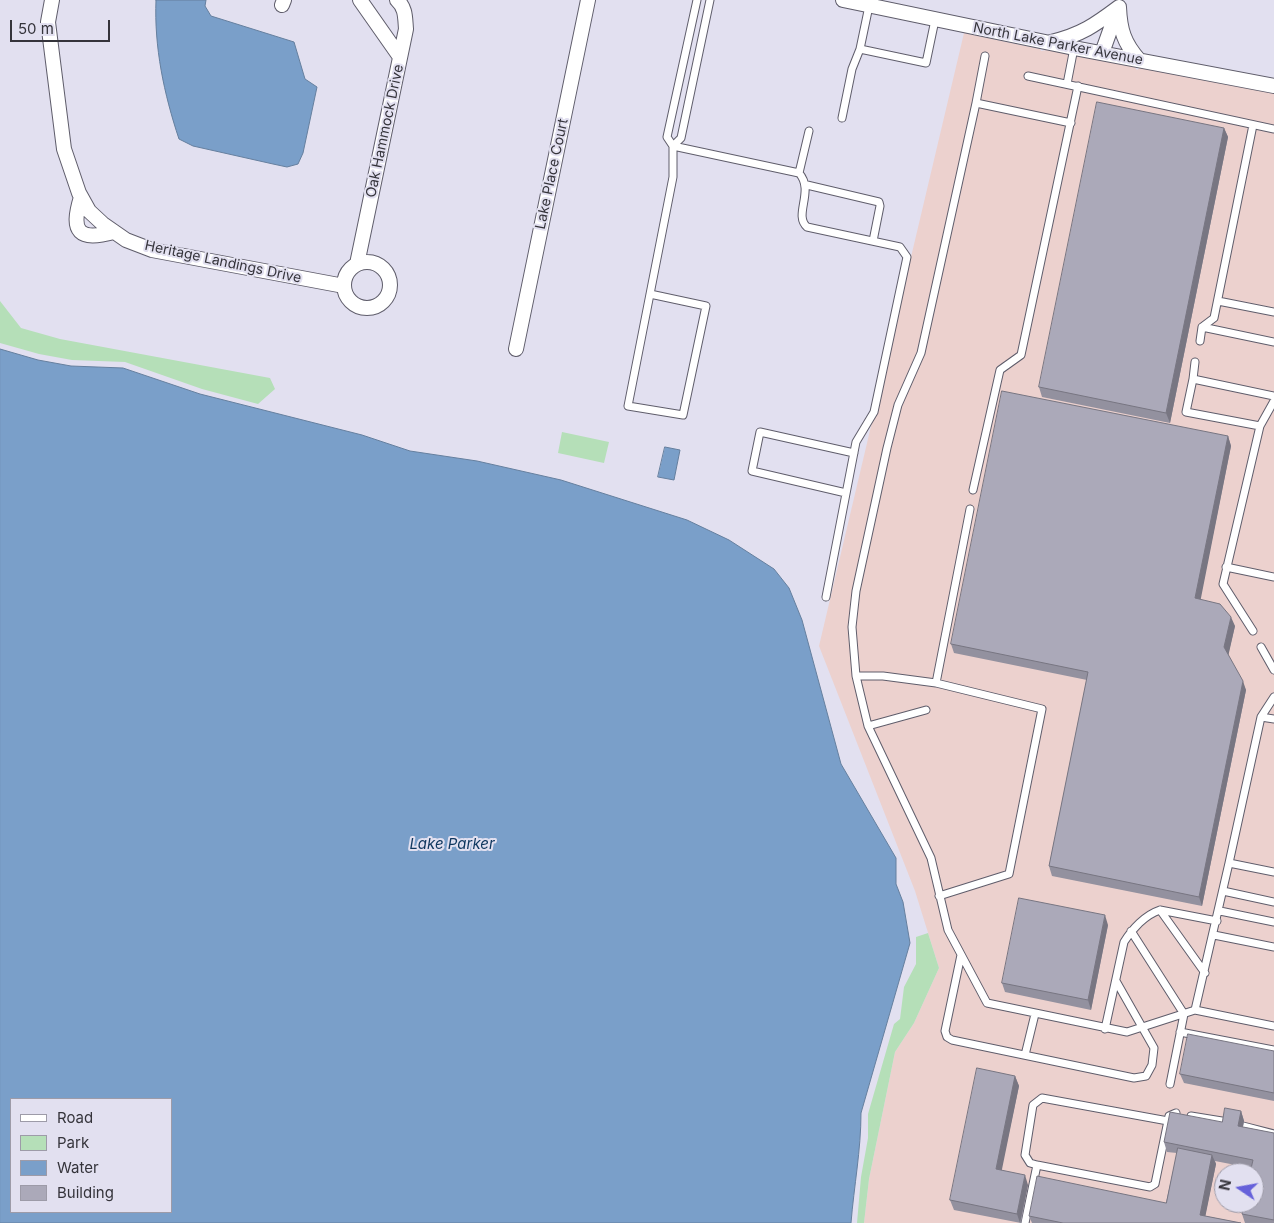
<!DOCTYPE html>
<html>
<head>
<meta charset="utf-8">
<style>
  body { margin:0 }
  #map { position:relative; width:1274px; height:1223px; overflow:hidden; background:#e2e0f0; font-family:Inter,sans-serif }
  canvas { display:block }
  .legend { position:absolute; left:10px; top:1098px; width:162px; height:115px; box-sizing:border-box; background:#e2e0f0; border:1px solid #9d9ba8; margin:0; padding:6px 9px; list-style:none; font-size:15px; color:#35343b }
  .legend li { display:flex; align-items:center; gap:10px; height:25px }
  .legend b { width:25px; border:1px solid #9d9ba8 }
  .north { position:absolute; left:1214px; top:1163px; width:50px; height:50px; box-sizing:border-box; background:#e2e0f0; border:1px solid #9d9ba8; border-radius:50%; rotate:282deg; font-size:14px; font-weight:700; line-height:20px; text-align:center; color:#35343b }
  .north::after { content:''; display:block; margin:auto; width:18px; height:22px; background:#6661da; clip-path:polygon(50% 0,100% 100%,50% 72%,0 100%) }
  .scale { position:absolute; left:10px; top:20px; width:100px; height:22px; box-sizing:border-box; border:2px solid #35343b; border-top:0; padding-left:6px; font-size:15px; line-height:18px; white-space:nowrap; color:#35343b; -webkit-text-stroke:4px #e2e0f0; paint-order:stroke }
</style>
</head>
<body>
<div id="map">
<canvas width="1274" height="1223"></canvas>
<ul class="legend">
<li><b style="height:6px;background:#fff"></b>Road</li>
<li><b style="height:14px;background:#b5dfb8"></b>Park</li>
<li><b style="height:14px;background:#7a9fc9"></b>Water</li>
<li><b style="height:14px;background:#aba9b9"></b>Building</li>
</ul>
<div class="north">N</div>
<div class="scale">50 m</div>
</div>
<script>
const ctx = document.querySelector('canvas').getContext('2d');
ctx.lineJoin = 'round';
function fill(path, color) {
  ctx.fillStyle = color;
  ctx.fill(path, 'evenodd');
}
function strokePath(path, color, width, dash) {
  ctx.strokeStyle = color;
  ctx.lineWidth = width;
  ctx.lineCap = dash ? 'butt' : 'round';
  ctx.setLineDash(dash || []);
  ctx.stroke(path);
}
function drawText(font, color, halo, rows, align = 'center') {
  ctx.font = font + ' Inter,sans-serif';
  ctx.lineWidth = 4;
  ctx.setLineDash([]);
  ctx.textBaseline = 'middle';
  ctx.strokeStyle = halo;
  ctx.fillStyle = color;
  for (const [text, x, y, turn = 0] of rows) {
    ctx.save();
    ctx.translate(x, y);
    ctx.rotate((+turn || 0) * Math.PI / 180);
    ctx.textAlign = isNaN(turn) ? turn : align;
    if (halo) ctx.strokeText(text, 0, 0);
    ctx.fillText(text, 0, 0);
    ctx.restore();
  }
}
const commercial = new Path2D(`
  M964,33L1040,49L1041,51L1047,50L1134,66L1137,70L1141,67L1274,93V1223H864L869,1179L895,1052L914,1023L939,968L915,891L819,646ZM1224,1173H1254V1203H1224Z`);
const green = new Path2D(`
  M0,301L21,328L60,339L270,378L275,389L258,404L202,389L125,362L72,360L39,354L0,343Z
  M562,432L609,442L604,463L558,453Z
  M928,933L939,968L914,1023L895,1052L869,1179L864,1223H857L861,1177L868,1138V1114L894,1024L900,1019L904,987L916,964V937Z`);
const water = new Path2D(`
  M156,0H206L205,6L211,16L294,42L305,79L317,87L303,153L298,164L287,167L273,164L193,146L179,139C164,94 154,47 156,0Z
  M0,349L38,360L71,366L123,368L200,394L362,435L410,451L477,461L561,480L687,520L729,540L774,569L789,588L802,620L841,764L896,858V884L903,902L910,943L861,1113C861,1150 854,1186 851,1223H0ZM171,1099V1212H11V1099Z
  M665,447L680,450L674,480L658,477Z`);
const lane = new Path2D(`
  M697,0L667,137L673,146L681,138L710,0
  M869,6L860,49L926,63L935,20
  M1028,76L1274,129
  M1067,84L1074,48
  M976,103L985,56
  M842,118L852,69L860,49
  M1071,123L976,103L921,353L898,405L887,448L856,591L852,627L856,676L868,726L931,858L948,930L987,1003L1127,1032L1195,1010
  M799,173L809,131
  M807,185L879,202L880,206L873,241
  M650,294L706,306L683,415L628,406L673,177V146L799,173C815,191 793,215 807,227L900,247L907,257L874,412L856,442L826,597
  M1218,301L1274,312
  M1202,327L1274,342
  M1200,341L1202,327L1214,318L1253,125
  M1193,379L1195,362
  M1260,426L1186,412L1193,379L1274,396
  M973,490L1000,370L1021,355L1078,86
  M846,493L752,471L760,432L854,453
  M1226,567L1274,577
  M1253,631L1223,584L1260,426L1274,401
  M1261,647L1274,670
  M856,676H883L936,683L970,509
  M936,683L1042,709L1009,874L939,896
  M1261,717L1274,719
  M868,726L926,710
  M1229,863L1261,717L1274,697
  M1274,872L1229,863L1195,1010L1274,1026
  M1223,891L1274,902
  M1160,910L1205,973
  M1220,911L1274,922
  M1131,931L1184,1014L1170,1084
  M1214,935L1274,947
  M961,955L945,1031L947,1037L952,1040L1134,1078L1146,1076L1152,1065L1154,1048L1116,981
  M1105,1029L1124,942C1132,929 1145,915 1160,910L1217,921
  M1180,1032L1274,1050
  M1025,1055L1035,1014
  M1191,1116L1228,1122
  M1168,1121L1042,1098L1033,1105L1025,1155L1030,1163L1037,1165L1150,1187L1155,1184L1169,1116L1176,1113
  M1243,1126L1274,1134
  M1025,1223L1037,1165`);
const street = new Path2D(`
  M52,0L48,22L64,149L79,193L89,211L103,224L126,240L152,250L344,286
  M360,0L400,57
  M843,0L1074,48L1274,86
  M282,5L284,0
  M1119,7C1120,30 1124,43 1139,60
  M1051,42C1081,35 1095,25 1119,7
  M1102,53L1117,11
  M81,197C70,233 79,241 114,232
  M344 285a23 23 0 1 1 46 0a23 23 0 1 1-46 0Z
  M357,264L406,29C405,18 406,8 397,0
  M516,349L588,0`);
const wall = new Path2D(`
  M1224,128L1228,137L1170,423L1042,397L1039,387Z
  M1228,436L1231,446L1200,599L1235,626L1228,655L1246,690L1202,906L1052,876L1049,866L1087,680L954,653L951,644Z
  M1108,925L1091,1010L1005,992L1002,983Z
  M1274,1051V1101L1184,1083L1180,1074Z
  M1015,1076L1019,1086L1001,1170L1028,1185L1021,1223L954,1210L950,1200Z
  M1241,1111L1244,1121L1243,1127L1274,1133V1223H1245L1242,1214L1251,1168L1215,1161L1216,1164L1205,1216L1241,1223H1032L1029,1216L1166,1203L1177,1153L1167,1152L1164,1142L1222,1122Z`);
const shadedWall = new Path2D(`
  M1224,128L1228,137L1170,423L1166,413Z
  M1228,436L1231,446L1199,608L1195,598Z
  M1231,617L1235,626L1228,657L1224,647Z
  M1243,681L1246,690L1202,906L1199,897Z
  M1105,915L1108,925L1091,1010L1088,1000Z
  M1015,1076L1019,1086L1000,1179L996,1169Z
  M1241,1111L1244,1121L1241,1136L1238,1126Z
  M1212,1155L1216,1164L1204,1223L1200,1215Z
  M1025,1175L1028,1185L1020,1223L1017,1214Z`);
const building = new Path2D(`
  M1097,102L1224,128L1166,413L1039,387Z
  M1002,391L1228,436L1195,598L1220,604L1231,617L1224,647L1243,681L1199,897L1049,866L1088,672L951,644Z
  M1019,898L1105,915L1088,1000L1002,983Z
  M1188,1034L1274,1051V1093L1180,1074Z
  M977,1068L1015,1076L996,1169L1025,1175L1017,1214L950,1200Z
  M1225,1108L1241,1111L1238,1126L1274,1133V1220L1242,1214L1244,1203H1254V1173H1250L1253,1160L1164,1142L1170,1112L1222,1122Z
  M1178,1148L1212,1155L1200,1215L1241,1223H1063L1029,1216L1037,1176L1166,1203Z`);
const streetNames = [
  ["North Lake Parker Avenue",1058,44,11],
  ["Oak Hammock Drive",385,131,-78],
  ["Lake Place Court",552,174,-78],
  ["Heritage Landings Drive",223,262,12]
];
const waterNames = [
  ["Lake Parker",452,844]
];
fill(commercial, '#ecd1ce');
fill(green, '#b5dfb8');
fill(water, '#7a9fc9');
strokePath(water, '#657f9e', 1);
strokePath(lane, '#5f5d6b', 9);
strokePath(street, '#5f5d6b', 16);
strokePath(lane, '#fff', 7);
strokePath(street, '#fff', 14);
fill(wall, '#93919f');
fill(shadedWall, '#787682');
fill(building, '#aba9b9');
strokePath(building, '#787682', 1);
drawText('14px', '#35343b', '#e2e0f0', streetNames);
drawText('italic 15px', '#0f375f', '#e2e0f0', waterNames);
</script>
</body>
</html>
